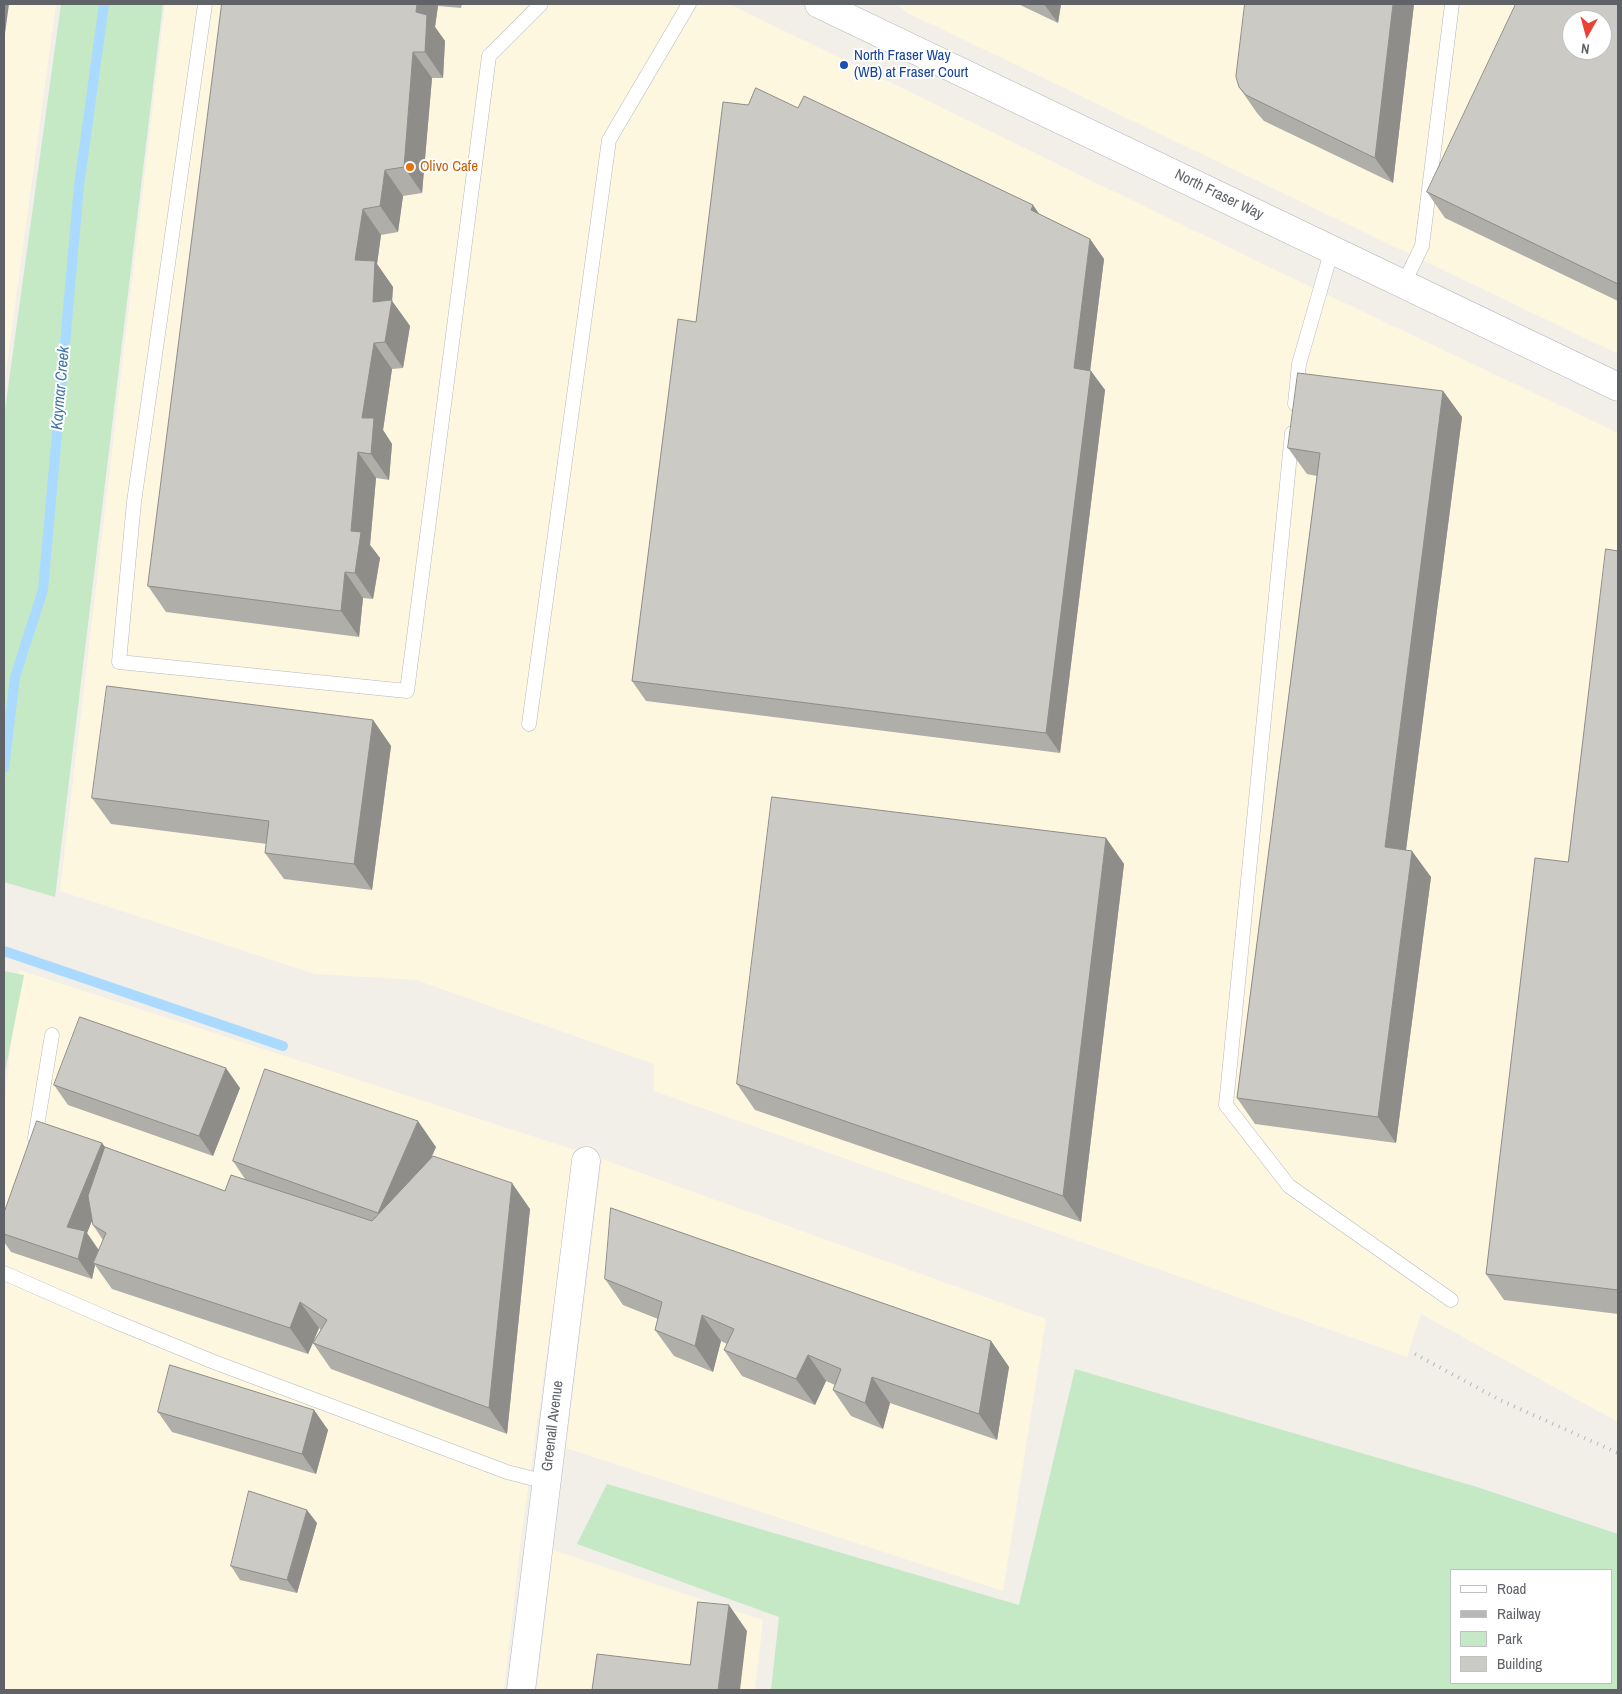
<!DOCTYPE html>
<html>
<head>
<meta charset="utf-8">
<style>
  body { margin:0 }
  #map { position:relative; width:1622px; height:1694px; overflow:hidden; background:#f1efe8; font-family:"Archivo Narrow",sans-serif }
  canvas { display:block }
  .frame { position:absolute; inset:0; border:5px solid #5f6368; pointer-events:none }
  .legend { position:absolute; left:1450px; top:1569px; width:162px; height:115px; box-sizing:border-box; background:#fff; border:1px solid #bfc1c3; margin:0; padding:6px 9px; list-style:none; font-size:15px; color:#5f6368 }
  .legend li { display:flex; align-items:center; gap:10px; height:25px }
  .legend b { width:25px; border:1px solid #bfc1c3 }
  .north { position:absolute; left:1562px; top:10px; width:50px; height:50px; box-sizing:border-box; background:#fff; border:1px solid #bfc1c3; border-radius:50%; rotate:187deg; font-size:14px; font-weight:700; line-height:20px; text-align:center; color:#5f6368 }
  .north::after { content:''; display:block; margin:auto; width:18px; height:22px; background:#ea4335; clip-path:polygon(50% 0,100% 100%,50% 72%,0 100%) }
</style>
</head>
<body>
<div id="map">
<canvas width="1622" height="1694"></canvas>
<div class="frame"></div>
<ul class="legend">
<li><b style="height:6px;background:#fff"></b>Road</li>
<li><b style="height:6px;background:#b6b7b8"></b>Railway</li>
<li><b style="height:14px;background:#c5e8c5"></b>Park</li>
<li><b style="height:14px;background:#cccac5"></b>Building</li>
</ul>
<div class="north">N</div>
</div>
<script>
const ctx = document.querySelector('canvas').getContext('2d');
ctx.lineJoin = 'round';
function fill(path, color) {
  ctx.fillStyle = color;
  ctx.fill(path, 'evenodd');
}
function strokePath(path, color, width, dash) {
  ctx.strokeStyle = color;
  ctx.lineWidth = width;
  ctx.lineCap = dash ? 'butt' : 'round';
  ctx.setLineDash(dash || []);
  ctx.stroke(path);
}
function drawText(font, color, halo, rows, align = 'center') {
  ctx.font = font + ' "Archivo Narrow",sans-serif';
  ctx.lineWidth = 4;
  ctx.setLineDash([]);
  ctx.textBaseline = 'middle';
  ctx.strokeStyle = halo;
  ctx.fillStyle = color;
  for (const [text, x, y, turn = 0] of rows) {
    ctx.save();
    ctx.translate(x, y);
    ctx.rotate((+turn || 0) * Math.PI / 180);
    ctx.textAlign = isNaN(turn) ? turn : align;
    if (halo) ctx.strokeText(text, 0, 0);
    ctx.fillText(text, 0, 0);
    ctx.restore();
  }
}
const commercial = new Path2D(`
  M4,4H56L4,386Z
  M165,4H729L1271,268L1618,433V1422L1421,1314L1407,1357L654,1091V1064L416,980L315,974L60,891Z
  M896,4H1618V354L908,13ZM1572,20H1602V50H1572Z
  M19,970L575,1150L521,1539L504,1690H4V1109Z
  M602,1159L1046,1319L1003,1591L566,1448Z
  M553,1550L763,1620L755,1690H537Z`);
const green = new Path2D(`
  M61,4H163L55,897L4,882V417Z
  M4,971L24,975L4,1077Z
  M1075,1369L1477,1487L1618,1534V1690H771L779,1617L577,1544L607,1484L1019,1605ZM1451,1570H1611V1683H1451Z`);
const stream = new Path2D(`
  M4,768L15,677L43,590L79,186L104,4
  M4,951L283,1046`);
const service = new Path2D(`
  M205,4L134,502L119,662L407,691L489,56L541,4
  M1403,285L1422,246L1452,4
  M1295,404L1299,364L1332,249
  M1292,433L1226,1105L1289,1186L1451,1300
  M529,724L609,140L689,4
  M35,1138L52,1035
  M4,1273L109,1319L214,1362L507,1472L546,1482`);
const minor = new Path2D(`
  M521,1690L586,1161`);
const tertiary = new Path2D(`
  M819,4L1618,387`);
const rail = new Path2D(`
  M1415,1354L1500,1400L1618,1453`);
const wall = new Path2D(`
  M222,4H462L461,8L438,6L435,27L445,41L443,78H432L422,193L403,196L398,232L381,235L377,264L393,287L392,301L410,326L403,368L392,369L383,430L392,444L389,480L376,478L370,545L380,558L373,599L363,598L359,637L166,612L148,586Z
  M1018,4H1061L1058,23Z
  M1414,4L1393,183L1264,121L1257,113L1239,87Z
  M1618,4V301L1445,218L1427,192Z
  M748,105L798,108L1039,214L1090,239L1104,259L1090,370L1105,390L1060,753L646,701L632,681L696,322Z
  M1443,391L1462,417L1406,850L1431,877L1396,1143L1255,1124L1237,1098L1317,476L1307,474L1288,448Z
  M1618,551V1314L1504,1300L1486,1274L1568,862Z
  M373,720L391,746L372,890L284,879L265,853L267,844L111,824L92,798Z
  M1106,838L1124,864L1081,1222L755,1110L737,1084Z
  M54,1085L240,1088L213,1156L68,1105Z
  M102,1143L105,1147L225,1191L245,1179L233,1161L436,1147L430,1159L530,1209L507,1434L331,1369L313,1343L308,1354L112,1289L95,1265L92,1279L11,1252L4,1242V1213ZM92,1220L93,1225L103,1240L99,1250L87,1233ZM319,1328L321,1330L313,1343Z
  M605,1279L991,1341L1009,1367L997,1440L890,1403L883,1429L851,1416L833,1390L835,1385L826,1381L815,1405L742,1376L724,1350L727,1344L721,1341L713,1372L674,1356L655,1330L658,1319L623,1305Z
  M314,1410L328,1430L316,1474L172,1432L158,1412Z
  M317,1523L297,1593L240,1580L231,1566Z`);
const shadedWall = new Path2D(`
  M4,4H9L4,41Z
  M417,4H437L438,6L435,27L445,41L443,78L425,52L416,12Z
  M1044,4H1061L1058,23Z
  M1393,4H1414L1393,183L1375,158Z
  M413,52L432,78L422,193L404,167Z
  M385,170L403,196L398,232L380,206Z
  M1033,205L1047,225L1031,210Z
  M363,209L381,235L377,264L393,287L392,301L410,326L403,368L385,342L373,302L355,260Z
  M1090,239L1104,259L1088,388L1074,368Z
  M374,343L392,369L383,430L392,444L389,480L371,454L362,418Z
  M1091,371L1105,390L1060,753L1046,733Z
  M1443,391L1462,417L1403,873L1385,847Z
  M358,452L376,478L370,545L380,558L373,599L355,573L351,531Z
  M345,572L363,598L359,637L341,611Z
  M373,720L391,746L372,890L354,864Z
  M1106,838L1124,864L1081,1222L1063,1196Z
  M1412,851L1431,877L1396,1143L1378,1117Z
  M226,1068L240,1088L213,1156L199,1136Z
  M418,1121L436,1147L396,1239L378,1213Z
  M102,1143L116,1163L87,1233L99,1251L93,1263L95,1265L92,1279L78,1259L67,1227Z
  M512,1183L530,1209L507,1434L489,1408Z
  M300,1302L319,1328L308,1354L290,1328Z
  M702,1315L721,1341L713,1372L695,1346Z
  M991,1341L1009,1367L997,1440L979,1414Z
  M808,1355L826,1381L815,1405L796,1379Z
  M872,1377L890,1403L883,1429L865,1403Z
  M314,1410L328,1430L316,1474L302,1454Z
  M307,1510L317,1523L297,1593L287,1580Z
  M729,1605L747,1631L740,1690H718Z`);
const building = new Path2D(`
  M222,4H417L416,12L427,15L425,52H413L404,167L385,170L380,206L363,209L355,260L375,261L373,302L392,300L385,342L374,343L362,418H374L371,454L358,452L351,531L361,532L355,573L345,572L341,611L148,586Z
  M1245,4H1393L1375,158L1246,95L1239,87L1236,77Z
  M1516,4H1618V284L1427,192ZM1572,20H1602V50H1572Z
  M756,88L798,108L804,96L1033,205L1031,210L1090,239L1074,368L1091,371L1046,733L632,681L678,319L696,322L723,102L748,105Z
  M1298,373L1443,391L1385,847L1412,851L1378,1117L1237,1098L1320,453L1288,448Z
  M1606,549L1618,551V1290L1486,1274L1535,858L1568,862Z
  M107,686L373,720L354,864L265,853L269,821L92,798Z
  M772,797L1106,838L1063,1196L737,1084Z
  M80,1017L226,1068L199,1136L54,1085Z
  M265,1069L418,1121L378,1213L233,1161Z
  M37,1121L102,1143L67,1227L85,1231L78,1259L4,1234V1213Z
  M105,1147L225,1191L231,1175L372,1221L433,1156L512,1183L489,1408L313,1343L327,1320L300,1302L290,1328L93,1263L106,1233L93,1225L88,1196Z
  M611,1208L991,1341L979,1414L872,1377L865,1403L833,1390L841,1369L808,1355L796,1379L724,1350L734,1329L702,1315L695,1346L655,1330L662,1302L605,1279Z
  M170,1365L314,1410L302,1454L158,1412Z
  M249,1491L307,1510L287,1580L231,1566Z
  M698,1602L729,1605L718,1690H592L597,1654L690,1665Z`);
const markers = [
  [844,65,5,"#1a4fb4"],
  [410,167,5,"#e8710a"]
];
const transitNames = [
  ["North Fraser Way",854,56],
  ["(WB) at Fraser Court",854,73]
];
const foodNames = [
  ["Olivo Cafe",420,167]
];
const streetNames = [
  ["North Fraser Way",1219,195,26],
  ["Greenall Avenue",553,1426,-83]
];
const waterNames = [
  ["Kaymar Creek",61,388,-85]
];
fill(commercial, '#fef7e0');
fill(green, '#c5e8c5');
strokePath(stream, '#aadaff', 10);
strokePath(service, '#b5b8bc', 15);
strokePath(minor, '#b5b8bc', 29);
strokePath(tertiary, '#b5b8bc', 29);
strokePath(service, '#fff', 14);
strokePath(minor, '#fff', 28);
strokePath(tertiary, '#fff', 28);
strokePath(rail, '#b6b7b8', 4, [1, 6]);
fill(wall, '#afaea9');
fill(shadedWall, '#8f8d8a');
fill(building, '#cccac5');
strokePath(building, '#8f8d8a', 1);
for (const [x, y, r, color] of markers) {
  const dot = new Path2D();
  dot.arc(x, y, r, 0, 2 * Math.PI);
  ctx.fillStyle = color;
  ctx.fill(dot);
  strokePath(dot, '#fff', 2);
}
drawText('15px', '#164399', '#fff', transitNames, 'left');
drawText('15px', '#c56008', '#fff', foodNames, 'left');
drawText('15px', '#5f6368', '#fff', streetNames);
drawText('italic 16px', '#4174aa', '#fff', waterNames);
</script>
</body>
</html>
